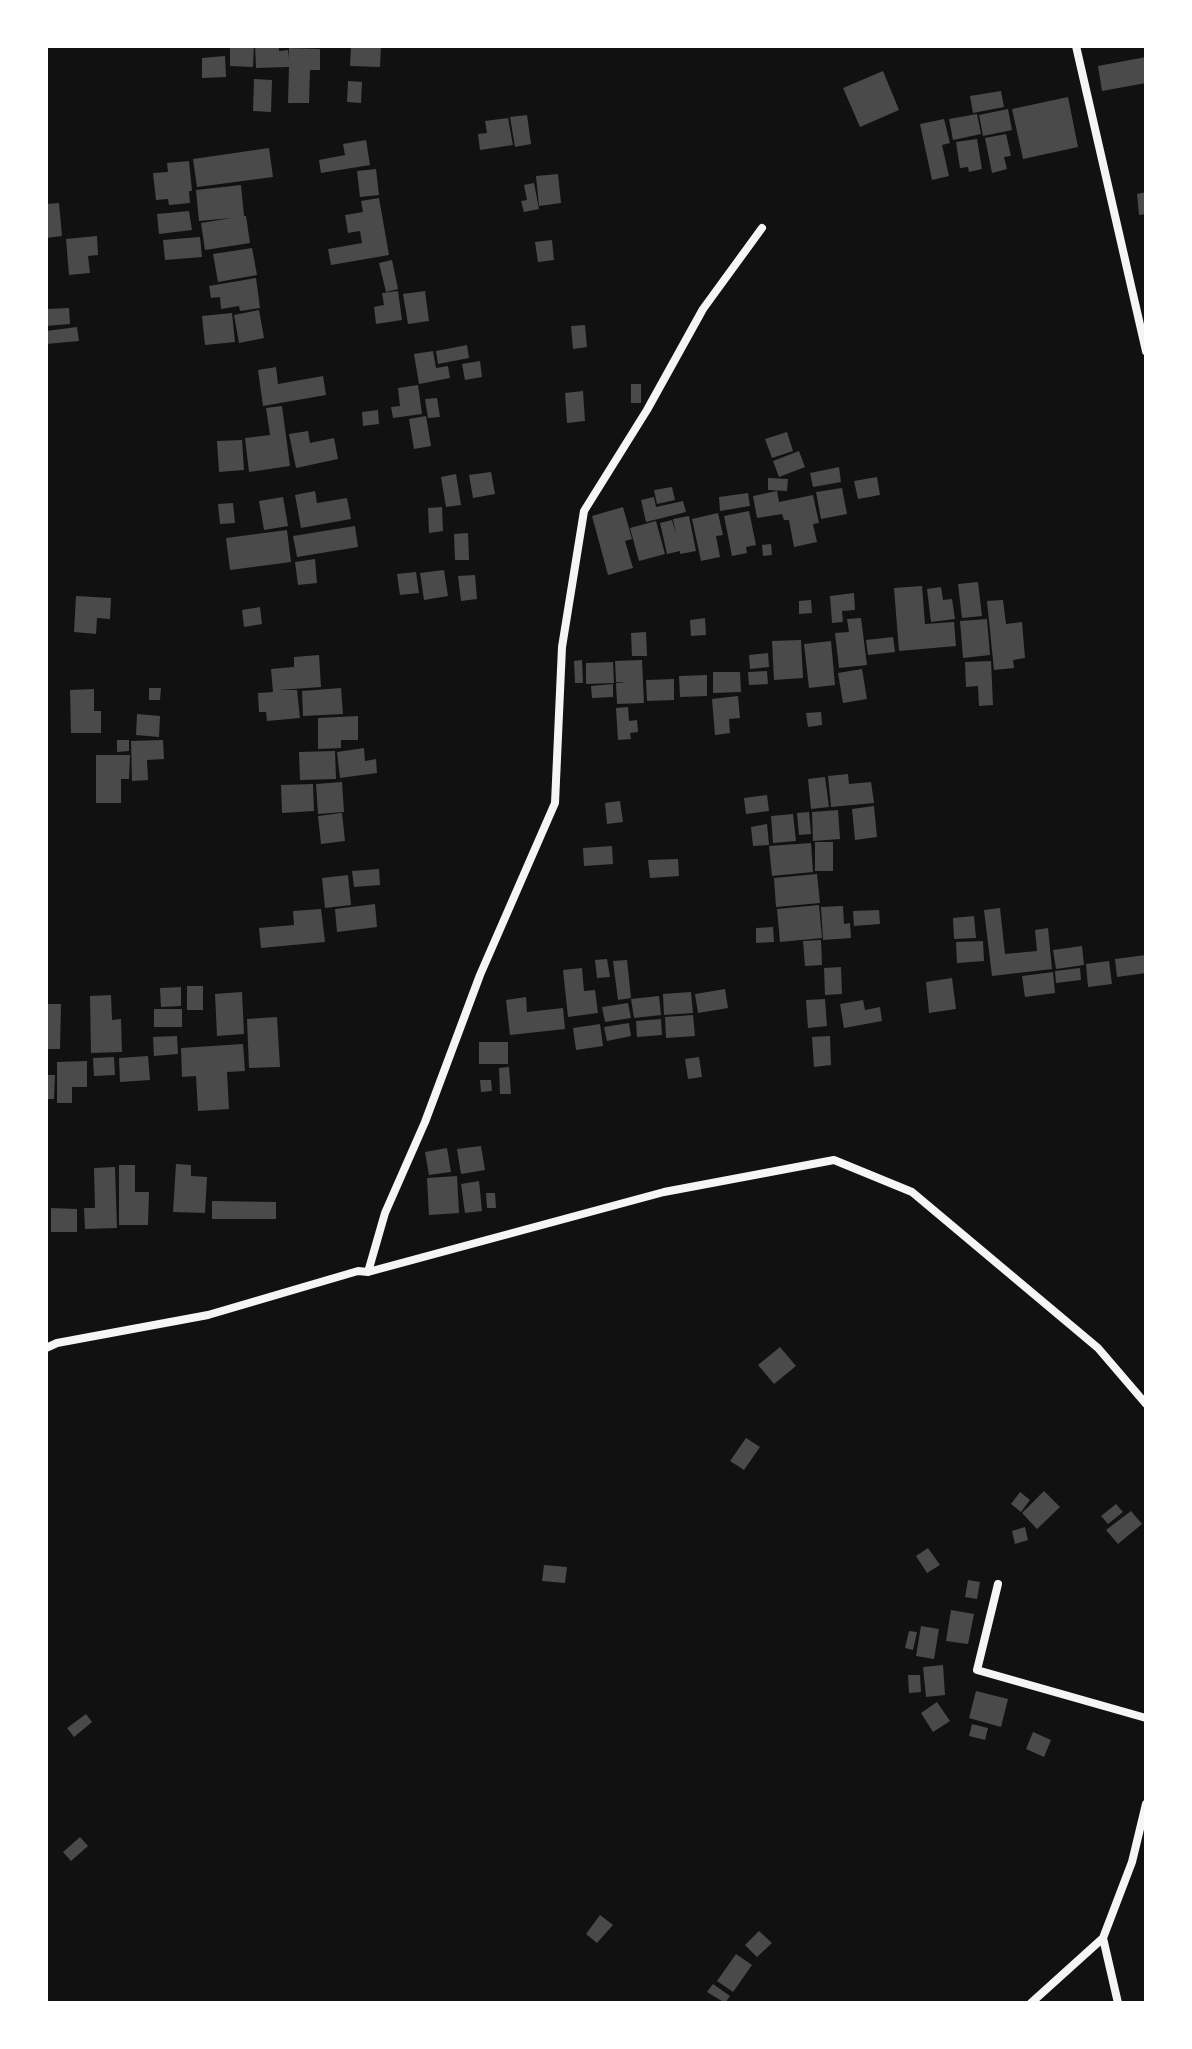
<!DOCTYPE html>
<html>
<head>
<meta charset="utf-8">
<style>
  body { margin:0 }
  #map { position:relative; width:1192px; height:2049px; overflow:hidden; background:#111; font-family:"Playfair Display",serif }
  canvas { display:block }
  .frame { position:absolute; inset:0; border:48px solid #fff; pointer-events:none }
</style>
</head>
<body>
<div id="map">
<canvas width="1192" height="2049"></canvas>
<div class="frame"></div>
</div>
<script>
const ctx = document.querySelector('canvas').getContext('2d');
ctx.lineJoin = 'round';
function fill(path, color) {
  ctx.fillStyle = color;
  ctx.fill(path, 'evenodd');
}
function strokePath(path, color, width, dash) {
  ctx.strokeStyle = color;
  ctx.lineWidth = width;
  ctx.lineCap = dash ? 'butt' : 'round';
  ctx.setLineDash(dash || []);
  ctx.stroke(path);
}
const building = new Path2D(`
  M230,46H254L253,67L230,66Z
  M255,46H279V51L288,50V59L289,48L320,49V70H310L309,103H288L289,67L256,68Z
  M351,46H381L380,67L350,66Z
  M225,56L226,77L202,78V58Z
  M1146,57V83L1102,91L1098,66Z
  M883,71L899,110L860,127L843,88Z
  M254,79L272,80L271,112L253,111Z
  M348,81L362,82L361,103L347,102Z
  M1001,91L1004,107L973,113L970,96Z
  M1068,97L1078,147L1023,159L1012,109Z
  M1008,109L1012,130L983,136L979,115Z
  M977,114L981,134L953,140L949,119Z
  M527,115L531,144L515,147L510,117Z
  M508,118L513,145L480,150L478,134L487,133L485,121Z
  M944,119L950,143L942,145L949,176L932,180L920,124Z
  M1006,134L1011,156L1004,157L1007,169L992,173L985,138Z
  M977,139L982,169L969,172L968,167L960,168L956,142Z
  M366,140L370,165L321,173L319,160L345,155L343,144Z
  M269,148L273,177L197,187L193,159Z
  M189,161L192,191H189L190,203L169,205L168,199L156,200L153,173L168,172L167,163Z
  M376,169L379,195L360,197L357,171Z
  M558,174L561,203L539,206L536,176Z
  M534,183L539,209L524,212L521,201L527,200L524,185Z
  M241,185L244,216H246L250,243L205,250L201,223L231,218L199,221L196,190Z
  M1146,192V214L1139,215L1137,194Z
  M379,198L389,255L331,265L328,249L362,243L360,231L348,233L345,215L363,212L361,201Z
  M59,203L62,236L46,238V204Z
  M189,211L192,230L159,234L157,214Z
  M97,236L98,255L88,256L90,273L69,275L66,239Z
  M200,237L202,257L165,260L163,240Z
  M552,240L554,260L538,262L535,242Z
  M252,248L257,275L218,282L213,254Z
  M392,260L398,289L386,292L379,263Z
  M256,278L260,308L240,311L239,306L221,309L220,297L211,298L209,286Z
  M398,291L402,320L376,324L374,307L384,305L382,293Z
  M425,291L429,321L408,324L403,294Z
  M69,308L70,324L46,326V309Z
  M259,310L264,338L239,343L234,315Z
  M232,313L235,342L205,345L202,316Z
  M585,325L587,347L573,349L571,326Z
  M77,327L79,341L46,344V331Z
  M467,345L469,358L438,364L436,351Z
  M433,351L436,368L448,366L450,378L419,384L414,354Z
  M480,361L482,377L465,380L462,364Z
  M276,367L278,384L323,376L326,395L263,406L258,370Z
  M631,384H641V403H631Z
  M418,385L422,414L393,418L391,407L400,406L398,388Z
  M583,391L585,421L567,423L565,393Z
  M437,398L440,417L428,418L425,399Z
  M282,406L290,466L249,472L245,438L270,435L266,408Z
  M378,410L379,424L363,426L362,412Z
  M426,416L431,446L414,449L409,419Z
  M308,431L310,443L334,438L338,459L296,468L289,434Z
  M787,432L793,451L772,458L765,439Z
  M242,440L244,470L219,472L217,441Z
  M799,451L805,467L779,477L773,461Z
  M839,467L841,482L813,487L810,473Z
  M491,472L495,494L473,498L469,475Z
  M456,474L461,505L446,507L441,477Z
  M877,477L880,495L858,499L854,481Z
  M768,478L788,479L787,491L768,490Z
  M672,487L675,500L657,504L654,490Z
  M842,488L847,514L821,519L816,492Z
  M315,491L317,503L347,498L351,519L301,528L295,495Z
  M777,491L779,502L813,495L819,523L813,524L817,542L794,547L789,520H784L782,514L757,518L753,496Z
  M748,493L750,506L720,511L719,497Z
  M283,497L288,526L264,530L259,501Z
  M654,497L656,507L683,501L686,512L646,522L641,500Z
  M233,503L235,523L220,524L218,504Z
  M442,507L443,531L429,533L428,508Z
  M623,507L632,539L625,541L633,568L608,575L592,516Z
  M749,511L756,545L746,547L747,553L732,556L724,516Z
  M718,513L723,535L716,536L720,557L701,561L692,519Z
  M689,516L696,551L680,554V551L667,554L660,523L672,520L676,534L673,519Z
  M656,521L665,554L639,561L630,528Z
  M355,526L358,547L297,557L293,536Z
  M287,530L291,562L230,570L226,538Z
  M468,533L469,560H455L454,534Z
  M771,544L772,555L763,556L762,545Z
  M315,559L317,583L298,585L295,562Z
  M444,570L448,596L424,600L420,573Z
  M416,572L419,593L400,595L397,574Z
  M475,575L477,599L461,601L458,576Z
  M978,582L982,616L962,618L958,584Z
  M922,586L925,624L954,622L956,646L899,651L894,588Z
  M941,587L943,600L952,599L955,619L931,622L927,589Z
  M854,593L855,610L842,611L843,622L832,623L830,596Z
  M76,596L111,598L110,619L97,618L96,634L74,632Z
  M811,600L812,613L799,614V601Z
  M1003,600L1006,624L1022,622L1025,658L1013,660L1014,668L994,670L987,601Z
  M260,607L262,624L244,627L242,610Z
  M705,618L706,635L691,636L690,620Z
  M861,618L867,665L839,668L835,633L849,632L847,619Z
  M987,619L990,655L963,658L960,621Z
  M646,632L647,656H632L631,633Z
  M893,637L895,652L868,655L866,640Z
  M801,640L803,678L774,680L772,641Z
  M831,641L835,685L809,688L804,644Z
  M768,653L769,667L750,669L749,655Z
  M319,655L321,687L279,690H297L300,718L267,721L266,712H259L258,693L273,692L271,669L294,667V657Z
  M582,660L583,683H575L574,661Z
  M642,660L644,703L617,704L616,683L626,682H616L615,661Z
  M991,661L993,705L979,706L978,686L966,687L965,662Z
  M613,662L614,683L586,684V663Z
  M862,669L867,699L843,703L838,673Z
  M767,671L768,684L749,685L748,672Z
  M713,672H740L741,692L713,693Z
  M707,675V696L680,697L679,676Z
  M674,679V700L647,701L646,680Z
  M613,684V697L592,698L591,686Z
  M149,688H161L160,700H149Z
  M341,688L343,714L303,716L302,691Z
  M94,689V711H101V733H71L70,690Z
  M738,696L740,718L729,719L730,733L715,735L712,699Z
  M628,707L629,721L637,720L638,732L630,733L631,739L618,740L616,708Z
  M821,712L822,725L808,727L806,713Z
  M137,714L160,716L159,737L136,735Z
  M358,716V740H341V748L318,749V718Z
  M117,740H129V751L117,752Z
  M163,740L164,759L147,760L148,780L132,781L131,741Z
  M364,748L365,761L376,759L377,773L340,778L337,752Z
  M335,751L336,779L300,780L299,752Z
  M96,755H130L129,779H121V803H96Z
  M848,774L849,784L871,782L874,803L831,807L828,776Z
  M825,777L829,807L811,809L808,779Z
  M342,782L344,812L318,814L316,784Z
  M313,784L314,811L282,813L281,785Z
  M767,795L769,811L746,814L744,798Z
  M620,801L623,822L607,824L605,803Z
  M874,806L877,837L855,840L852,809Z
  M838,810L840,839L813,841L812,812Z
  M809,812L811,834L799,835L797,813Z
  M342,813L345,841L321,844L318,816Z
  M793,814L796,841L773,843L771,816Z
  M767,824L769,845L753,846L751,827Z
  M815,842H833V871H815Z
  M811,843L813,872L772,876L769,846Z
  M612,846L613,864L584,866L583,848Z
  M678,859L679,876L650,878L648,860Z
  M379,869L380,885L354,887L352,871Z
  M817,874L820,903L776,907L774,878Z
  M348,875L351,905L325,908L322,878Z
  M375,904L377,927L337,932L335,909Z
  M819,905L822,938L780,942L777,909Z
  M843,906L844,924L850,923L851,938L823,940L821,907Z
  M1000,908L1005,954L1037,951L1035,930L1048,928L1052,969L992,976L984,910Z
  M321,909L325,942L261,948L259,928L294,925L293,911Z
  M879,910L880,924L854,926L853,911Z
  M974,916L976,938L954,939L953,918Z
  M773,927L774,942L756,943V928Z
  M821,940L822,965L805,966L803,941Z
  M983,941L984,961L957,963L956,942Z
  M1082,946L1084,965L1056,969L1053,950Z
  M1146,955V973L1117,977L1115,959Z
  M607,959L610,977L597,978L595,960Z
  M627,960L631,998L618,1000L613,961Z
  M1109,961L1112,984L1088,987L1086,964Z
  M841,967L842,994L825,995L824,968Z
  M582,968L584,991L595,990L598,1013L568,1017L563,970Z
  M1080,968L1081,980L1056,983L1055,971Z
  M1053,972L1055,993L1025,997L1022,976Z
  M952,978L956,1009L929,1013L926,982Z
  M187,986H203V1010H187Z
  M181,987V1006L161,1007L160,988Z
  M725,989L728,1008L698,1013L695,994Z
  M242,992L244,1034L217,1036L215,994Z
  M691,992L693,1013L664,1015L663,994Z
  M111,995L112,1020L121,1019L122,1052L91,1053L90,996Z
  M659,996L661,1015L634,1018L631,999Z
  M526,997L527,1012L563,1008L565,1029L510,1035L506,1000Z
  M825,999L827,1026L808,1028L806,1000Z
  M863,1000L865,1010L880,1007L882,1021L844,1028L840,1004Z
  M628,1003L631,1018L605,1022L602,1007Z
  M46,1004H61L60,1049H46Z
  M154,1009H182V1027H154Z
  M693,1015L695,1036L666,1038L665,1017Z
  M277,1017L280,1067L249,1068L247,1019Z
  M661,1019L662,1035L637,1037L636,1021Z
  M629,1023L631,1036L607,1041L604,1027Z
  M600,1024L603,1046L576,1050L573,1028Z
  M177,1036L178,1054L154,1056L153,1037Z
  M830,1036L831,1065L814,1067L812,1037Z
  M479,1042H508V1064H479Z
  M243,1044L245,1071L227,1072L229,1109L198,1111L196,1076L182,1077L181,1048Z
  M148,1056L150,1080L120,1082L119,1058Z
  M114,1057L115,1075L94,1076L93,1058Z
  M699,1057L702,1077L688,1079L685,1059Z
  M87,1061V1087H72V1103H57V1062Z
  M509,1067L511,1094H500L499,1068Z
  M46,1075H55L54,1099H46Z
  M480,1080H491L492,1091L481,1092Z
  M481,1146L485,1170L461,1174L457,1149Z
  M447,1148L451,1172L429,1175L425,1152Z
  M176,1164L191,1165V1176L207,1177L205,1213L173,1212Z
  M119,1165H135V1192H149L148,1225H119Z
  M115,1167L117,1228L85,1229L84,1208H95L94,1168Z
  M457,1176L459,1213L429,1215L427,1178Z
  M479,1181L482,1211L465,1213L461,1184Z
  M486,1193H495L496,1208H487Z
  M212,1201L276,1202V1219H212Z
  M51,1208L77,1209V1232H51Z
  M780,1347L796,1366L774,1384L758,1365Z
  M746,1438L760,1447L744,1470L730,1461Z
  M1044,1491L1060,1507L1037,1529L1022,1513Z
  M1020,1492L1030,1500L1021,1512L1011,1504Z
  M1116,1504L1123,1512L1108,1524L1101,1516Z
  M1131,1511L1142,1524L1118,1544L1106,1530Z
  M1025,1527L1028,1540L1015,1544L1012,1531Z
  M928,1548L940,1565L927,1573L916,1556Z
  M544,1565L567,1567L565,1583L542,1581Z
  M968,1580L980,1582L977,1599L965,1597Z
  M951,1610L974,1614L968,1644L946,1641Z
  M921,1626L939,1629L934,1659L916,1656Z
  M909,1631L917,1632L913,1650L905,1648Z
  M943,1665L945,1695L926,1697L923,1667Z
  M908,1675H920L921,1692L909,1693Z
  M976,1691L1008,1699L1001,1727L969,1718Z
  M937,1702L950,1721L933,1732L921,1713Z
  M86,1714L92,1722L74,1737L67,1728Z
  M972,1724L988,1728L985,1740L969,1736Z
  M1033,1732L1051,1740L1044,1757L1026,1749Z
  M80,1837L88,1846L71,1861L63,1852Z
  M600,1915L613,1925L597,1943L586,1934Z
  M759,1931L772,1943L757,1957L745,1945Z
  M736,1954L752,1965L733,1992L717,1981Z
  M713,1984L730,1996L725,2003L707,1992Z`);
const minor = new Path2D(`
  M1076,46L1146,351
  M368,1272L385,1213L425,1122L480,975L555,803L562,647L584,511L647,410L703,309L762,228
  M46,1348L57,1343L208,1315L358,1271L368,1272L664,1192L834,1160L912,1192L1098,1348L1146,1404
  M998,1584L977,1670L1146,1718
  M1031,2003L1103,1938
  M1118,2003L1103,1938L1132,1862L1146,1804`);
fill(building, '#4a4a4a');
strokePath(minor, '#f5f5f5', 8);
</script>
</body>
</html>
